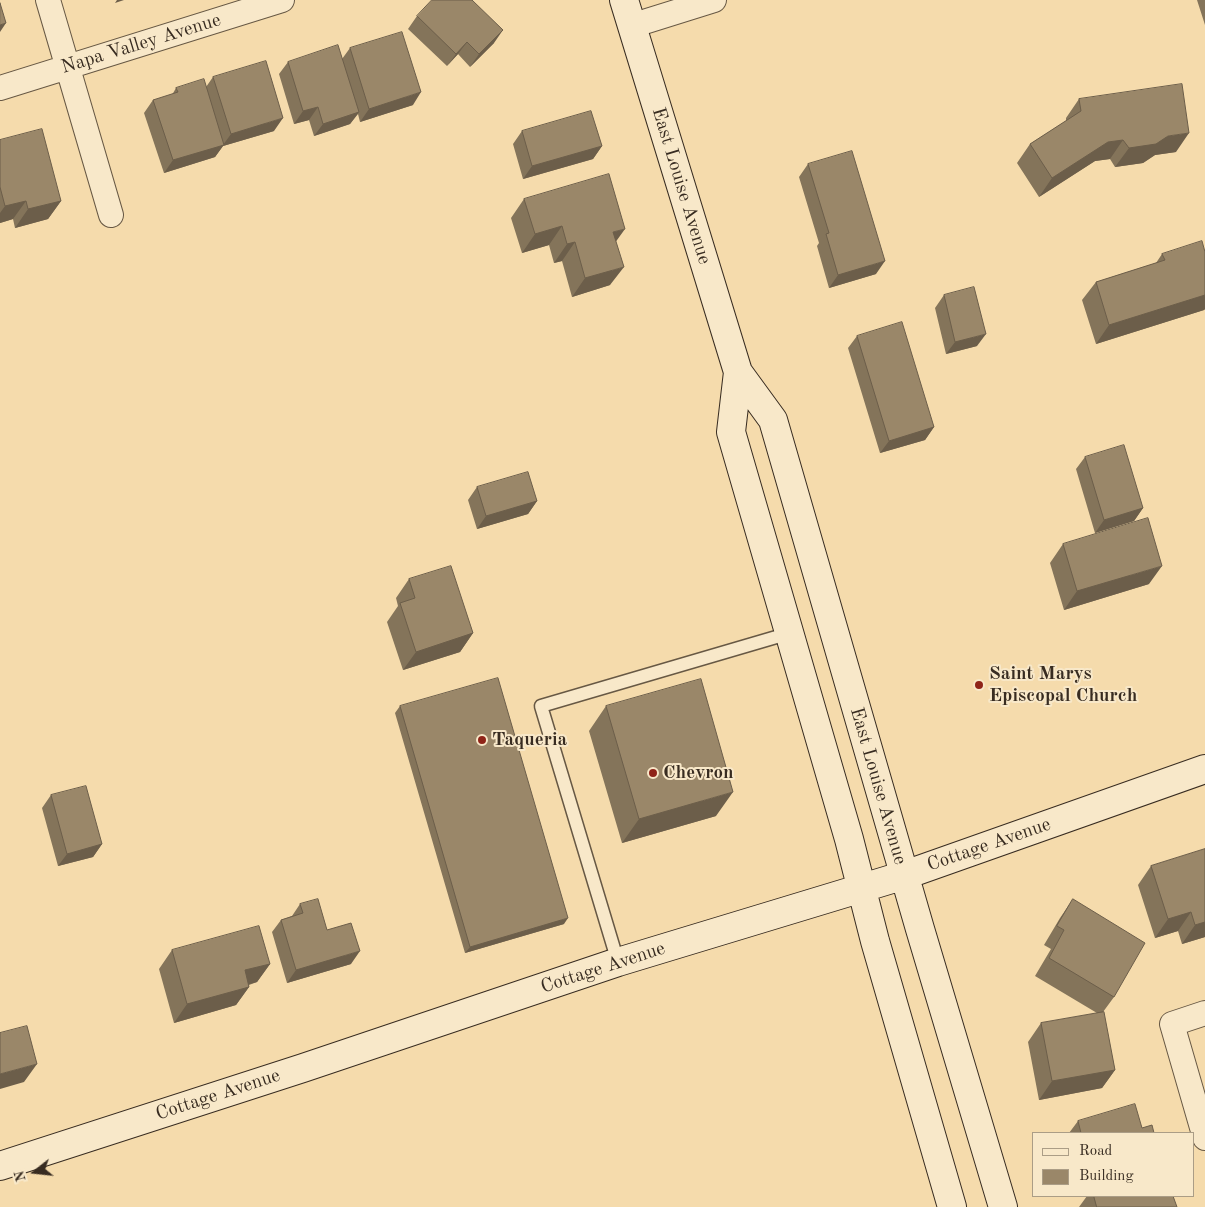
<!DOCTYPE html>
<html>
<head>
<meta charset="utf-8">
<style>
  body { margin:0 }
  #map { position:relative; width:1205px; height:1207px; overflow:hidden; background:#f5dbac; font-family:"Old Standard TT",serif }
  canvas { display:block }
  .legend { position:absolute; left:1032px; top:1132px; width:162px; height:65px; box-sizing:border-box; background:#f8e8c9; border:1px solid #ab9d86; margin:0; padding:6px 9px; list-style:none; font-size:15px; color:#382c21 }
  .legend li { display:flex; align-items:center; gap:10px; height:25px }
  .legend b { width:25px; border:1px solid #ab9d86 }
  .north { position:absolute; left:10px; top:1147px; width:50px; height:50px; -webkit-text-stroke:4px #f8e8c9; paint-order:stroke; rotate:254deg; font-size:14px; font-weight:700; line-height:20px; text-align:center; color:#382c21 }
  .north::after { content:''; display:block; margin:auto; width:18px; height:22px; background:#382c21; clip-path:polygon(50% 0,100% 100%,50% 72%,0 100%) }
</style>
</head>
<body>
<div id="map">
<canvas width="1205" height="1207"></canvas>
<ul class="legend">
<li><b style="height:6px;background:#f8e8c9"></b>Road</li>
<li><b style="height:14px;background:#9a8769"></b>Building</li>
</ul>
<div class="north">N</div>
</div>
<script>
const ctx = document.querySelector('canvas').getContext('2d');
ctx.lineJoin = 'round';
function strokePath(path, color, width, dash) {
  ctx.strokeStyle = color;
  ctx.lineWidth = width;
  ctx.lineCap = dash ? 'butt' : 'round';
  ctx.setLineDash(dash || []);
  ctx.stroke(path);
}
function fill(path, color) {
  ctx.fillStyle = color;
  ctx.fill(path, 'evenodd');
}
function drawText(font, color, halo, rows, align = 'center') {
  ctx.font = font + ' "Old Standard TT",serif';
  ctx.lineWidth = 4;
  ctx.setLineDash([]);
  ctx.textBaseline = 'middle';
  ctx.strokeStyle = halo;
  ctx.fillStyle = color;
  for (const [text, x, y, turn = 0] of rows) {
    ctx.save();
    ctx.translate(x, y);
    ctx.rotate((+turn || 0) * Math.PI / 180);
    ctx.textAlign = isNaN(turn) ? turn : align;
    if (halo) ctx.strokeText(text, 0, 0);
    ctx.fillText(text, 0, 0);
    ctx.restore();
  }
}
const lane = new Path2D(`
  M618,962L541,706L790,633`);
const street = new Path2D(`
  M48,0L111,215
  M631,26L714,0
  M0,88L282,0
  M1205,1013L1172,1024L1205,1138`);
const secondary = new Path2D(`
  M624,0L738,372L773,420L920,929L1003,1207
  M738,372L731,432L849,839L875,941L952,1207
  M0,1166L303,1068L618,962L905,875L1205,769`);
const wall = new Path2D(`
  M1197,0H1205V25Z
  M417,16L494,43L470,67L458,54L447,66L408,29Z
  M350,48L413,105L360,122L358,114L350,124L314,136L309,120L294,124L279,74L288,62L342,59Z
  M213,77L274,131L223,146L215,157L164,173L144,113L153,100L172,95L176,88L206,87Z
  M1079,99L1176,152L1155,155L1143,163L1115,167L1110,159L1095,161L1039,197L1017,163L1030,144L1066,121V118Z
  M522,131L602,146L593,159L523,179L513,144Z
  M0,140L61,201L48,219L15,228L13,219L0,223Z
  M808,164L876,274L829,288L817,246L819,243L799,177Z
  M524,199L616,242L610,285L572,297L562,261L554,263L549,245L522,253L511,218Z
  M1205,252V309L1204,310L1096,344L1082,300L1096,282L1156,263L1162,254Z
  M944,295L977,346L946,354L935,308Z
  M857,336L934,427L925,440L880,453L848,348Z
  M1085,457L1143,508L1134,521L1095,533L1076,469Z
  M477,487L537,501L528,514L477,529L468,500Z
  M1063,544L1149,584L1064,610L1050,563Z
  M409,579L473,633L460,652L403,670L387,622L398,606L396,598Z
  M400,706L564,924L465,953L395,713Z
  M606,706L716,816L622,843L589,731Z
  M51,795L102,844L93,857L58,866L42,808Z
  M1205,849V937L1182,944L1178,931L1155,938L1138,885L1151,866Z
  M1073,899L1114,997L1103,1012L1115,1070L1102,1088L1039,1100L1028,1042L1041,1023L1097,1013L1035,976L1051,949L1044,945L1060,918Z
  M300,904L351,964L287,983L272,932L281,920L292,916Z
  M172,950L270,964L257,982L249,985V987L236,1005L174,1023L159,969Z
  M1078,1121L1142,1128L1154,1133H1069Z
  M1087,1196H1094L1177,1207H1079Z`);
const shadedWall = new Path2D(`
  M117,0H124L115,3Z
  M6,23L0,32V25Z
  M503,30L494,43L470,67L479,54Z
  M467,42L458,54L447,66L456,54Z
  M421,92L413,105L360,122L369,109Z
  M318,107L309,120L294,124L303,111Z
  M359,112L350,124L314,136L323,124Z
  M283,118L274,131L223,146L215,157L164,173L173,160L223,145L231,134Z
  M1189,133L1176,152L1155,155L1143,163L1115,167L1129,148L1168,136Z
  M1123,140L1110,159L1095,161L1039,197L1052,178L1108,142Z
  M602,146L593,159L523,179L532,166Z
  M26,201L13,219L0,223V213L5,206Z
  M61,201L48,219L15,228L28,209Z
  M562,226L549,245L522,253L535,234Z
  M625,229L612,247L613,232Z
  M575,242L562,261L554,263L567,244Z
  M885,261L876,274L829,288L838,275Z
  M624,267L610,285L572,297L585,278Z
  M1205,295V309L1204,310L1096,344L1109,325Z
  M986,334L977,346L946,354L955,342Z
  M934,427L925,440L880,453L889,441Z
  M537,501L528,514L477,529L486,516Z
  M1143,508L1134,521L1095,533L1104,520Z
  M1162,566L1149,584L1064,610L1077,591Z
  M473,633L460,652L403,670L416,652Z
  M733,792L716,816L622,843L639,819Z
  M102,844L93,857L58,866L67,854Z
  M1191,912L1178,931L1155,938L1168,919Z
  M568,918L564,924L465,953L470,947Z
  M1205,922V937L1182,944L1195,925Z
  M360,951L351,964L287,983L296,970Z
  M270,964L257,982L232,989L245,970Z
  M249,987L236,1005L174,1023L187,1004Z
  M37,1064L24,1082L0,1089V1074Z
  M1115,1070L1102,1088L1039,1100L1052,1081Z`);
const building = new Path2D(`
  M432,0H472L503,30L479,54L467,42L456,54L417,16Z
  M0,3L6,23L0,25Z
  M402,32L421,92L369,109L350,48Z
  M338,45L359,112L323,124L318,107L303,111L288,62Z
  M266,61L283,118L231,134L213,77Z
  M204,79L224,145L173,160L153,100L178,92L176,88Z
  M1182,84L1189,133L1168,136L1156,144L1129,148L1123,140L1108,142L1052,178L1030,144L1081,111L1079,99Z
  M591,111L602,146L532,166L522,131Z
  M42,129L61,201L28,209L26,201L5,206L0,187V140Z
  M852,151L885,261L838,275L826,234L829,233L808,164Z
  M609,174L625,229L613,232L624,267L585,278L575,242L567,244L562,226L535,234L524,199Z
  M1202,241L1205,252V295L1109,325L1096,282L1165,260L1162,254Z
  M974,287L986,334L955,342L944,295Z
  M902,322L934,427L889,441L857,336Z
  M1124,445L1143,508L1104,520L1085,457Z
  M528,472L537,501L486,516L477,487Z
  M1148,518L1162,566L1077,591L1063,544Z
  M451,566L473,633L416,652L400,603L415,598L409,579Z
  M498,678L568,918L470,947L400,706Z
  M701,679L733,792L639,819L606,706Z
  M86,786L102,844L67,854L51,795Z
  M1205,849V922L1195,925L1191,912L1168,919L1151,866Z
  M318,899L327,930L351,923L360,951L296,970L281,920L303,913L300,904Z
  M1073,899L1145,943L1114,997L1049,958L1064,930L1057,926Z
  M259,926L270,964L245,970L249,987L187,1004L172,950Z
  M1104,1012L1115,1070L1052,1081L1041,1023Z
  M27,1026L37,1064L0,1074V1033Z
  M1135,1104L1142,1128L1152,1125L1154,1133H1081L1078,1121Z
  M1094,1196H1173L1177,1207H1097Z`);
const markers = [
  [979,685,5,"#8f2418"],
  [482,740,5,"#8f2418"],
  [653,773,5,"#8f2418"]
];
const streetNames = [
  ["Napa Valley Avenue",141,44,-17],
  ["East Louise Avenue",681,186,73],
  ["East Louise Avenue",878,786,74],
  ["Cottage Avenue",989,845,-19],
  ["Cottage Avenue",603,968,-18],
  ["Cottage Avenue",218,1095,-18]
];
const poiNames = [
  ["Saint Marys",989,674],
  ["Episcopal Church",989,696],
  ["Taqueria",492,740],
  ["Chevron",663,773]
];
strokePath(lane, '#675844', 15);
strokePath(street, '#675844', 26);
strokePath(secondary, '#382c21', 30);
strokePath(lane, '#f8e8c9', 12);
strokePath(street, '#f8e8c9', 24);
strokePath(secondary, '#f8e8c9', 28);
fill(wall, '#84745a');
fill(shadedWall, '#6c5e4a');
fill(building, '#9a8769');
strokePath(building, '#6c5e4a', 1);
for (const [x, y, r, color] of markers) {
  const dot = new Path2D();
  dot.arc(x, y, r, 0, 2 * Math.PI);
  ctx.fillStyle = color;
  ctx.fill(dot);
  strokePath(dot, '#f8e8c9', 2);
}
drawText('19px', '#382c21', '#f8e8c9', streetNames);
drawText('bold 19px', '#382c21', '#f8e8c9', poiNames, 'left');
</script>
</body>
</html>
